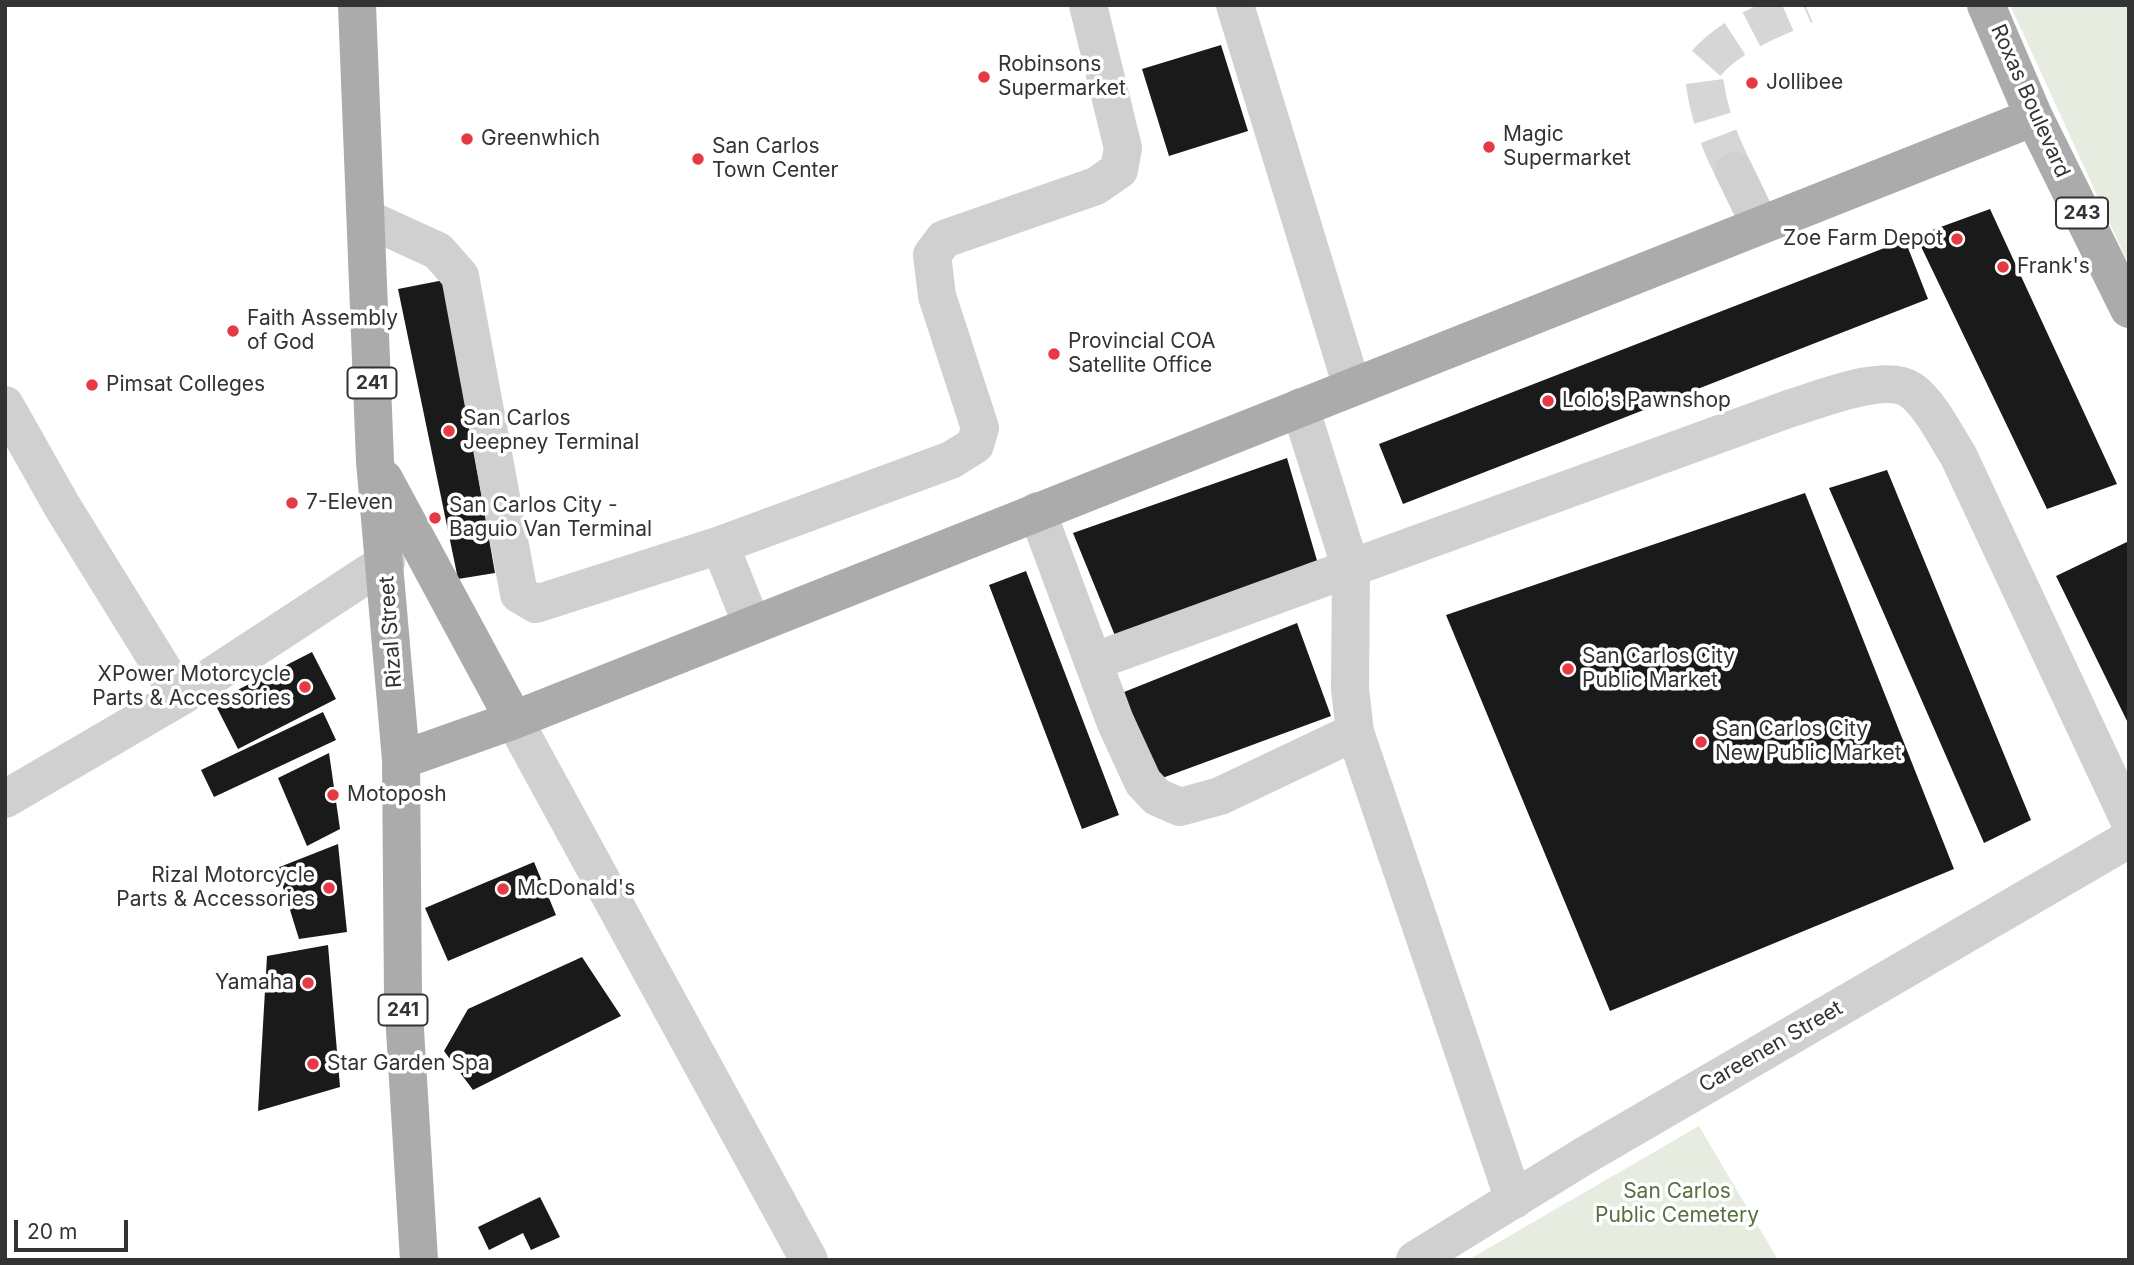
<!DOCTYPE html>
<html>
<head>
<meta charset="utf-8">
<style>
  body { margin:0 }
  #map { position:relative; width:2134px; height:1265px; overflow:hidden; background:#fff; font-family:Inter,sans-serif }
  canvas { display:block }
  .frame { position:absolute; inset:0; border:7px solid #333; pointer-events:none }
  .scale { position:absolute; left:14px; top:1220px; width:114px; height:32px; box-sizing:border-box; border:4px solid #333; border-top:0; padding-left:9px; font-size:21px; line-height:24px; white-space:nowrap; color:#333; -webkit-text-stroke:5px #fff; paint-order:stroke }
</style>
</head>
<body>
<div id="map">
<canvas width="2134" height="1265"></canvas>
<div class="frame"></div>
<div class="scale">20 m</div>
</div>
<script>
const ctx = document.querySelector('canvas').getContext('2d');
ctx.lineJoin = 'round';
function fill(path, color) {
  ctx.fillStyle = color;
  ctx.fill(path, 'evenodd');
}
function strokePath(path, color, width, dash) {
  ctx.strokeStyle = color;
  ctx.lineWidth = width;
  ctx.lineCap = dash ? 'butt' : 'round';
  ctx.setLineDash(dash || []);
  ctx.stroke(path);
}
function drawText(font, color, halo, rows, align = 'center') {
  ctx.font = font + ' Inter,sans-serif';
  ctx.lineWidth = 7;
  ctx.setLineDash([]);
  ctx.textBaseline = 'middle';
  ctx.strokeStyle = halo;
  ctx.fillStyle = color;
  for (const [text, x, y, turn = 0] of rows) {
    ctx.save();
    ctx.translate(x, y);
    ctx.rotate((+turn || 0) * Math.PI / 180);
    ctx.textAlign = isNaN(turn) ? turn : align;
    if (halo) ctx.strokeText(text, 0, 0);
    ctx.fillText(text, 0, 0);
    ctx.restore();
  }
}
const green = new Path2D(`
  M2010,5H2129V265Z
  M1699,1126L1778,1260H1468Z`);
const building = new Path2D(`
  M1221,45L1248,131L1169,156L1142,69Z
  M1990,209L2117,484L2047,509L1916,236Z
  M1905,240L1928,299L1403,504L1379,444Z
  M444,280L495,573L458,579L398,289Z
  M1287,458L1318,564L1118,643L1073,533Z
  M1887,470L2031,820L1984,843L1829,488Z
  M1805,493L1954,869L1610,1011L1446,615Z
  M2129,541V725L2056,576Z
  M1026,571L1119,815L1082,829L989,585Z
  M1297,623L1331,716L1146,784L1124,692Z
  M312,652L336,699L238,749L214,702Z
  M323,712L336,740L214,797L201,770Z
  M329,753L340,829L307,846L278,778Z
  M338,844L347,932L299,939L277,868Z
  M534,862L556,915L448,961L425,908Z
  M328,945L340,1087L258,1111L267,956Z
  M582,957L621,1016L473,1090L444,1051L468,1009Z
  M540,1197L560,1237L531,1250L523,1233L489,1250L478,1227Z`);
const minorTunnel = new Path2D(`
  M1734,171C1717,137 1706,106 1703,67C1729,35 1767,22 1805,5`);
const minor = new Path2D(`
  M1235,5L1352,387
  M1734,171L1760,225
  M366,218L438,251L460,276L519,594L536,604L720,545L951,460L975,445L980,428L937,296L932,255L944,239L1096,186L1119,170L1123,148L1088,5
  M5,405L62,506L180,697
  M1300,407L1351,569L1350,689L1355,732L1514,1200
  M1037,511L1115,721L1143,782L1157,797L1180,807L1220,796L1355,732
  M720,545L752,625
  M1095,661L1791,408C1819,400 1885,372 1911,390C1931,405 1945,435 1958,455L2129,820
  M514,720L809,1260
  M5,799L180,697L386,562
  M1415,1260L1584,1156L2129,839`);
const major = new Path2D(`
  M357,5L375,461L401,760L403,997L419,1260
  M1986,5L2034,117L2129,309
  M384,479L514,720
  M401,760L514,720L2034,117`);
const markers = [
  [984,77,7,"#e63946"],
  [1752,83,7,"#e63946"],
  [467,139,7,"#e63946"],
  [1489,147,7,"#e63946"],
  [698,159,7,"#e63946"],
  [1957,239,7,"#e63946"],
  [2003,267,7,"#e63946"],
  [233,331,7,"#e63946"],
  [1054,354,7,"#e63946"],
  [92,385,7,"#e63946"],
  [1548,401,7,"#e63946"],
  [449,431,7,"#e63946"],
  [292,503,7,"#e63946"],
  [435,518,7,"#e63946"],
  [1568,669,7,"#e63946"],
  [305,687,7,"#e63946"],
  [1701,742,7,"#e63946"],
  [333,795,7,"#e63946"],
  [329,888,7,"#e63946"],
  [503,889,7,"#e63946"],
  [308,983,7,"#e63946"],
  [313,1064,7,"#e63946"]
];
const shields = [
  [2082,213,52],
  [372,383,49],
  [403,1010,49]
];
const shieldNames = [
  ["243",2082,213],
  ["241",372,383],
  ["241",403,1010]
];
const poiNames = [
  ["Robinsons",998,65],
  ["Supermarket",998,89],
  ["Jollibee",1766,83],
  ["Magic",1503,135],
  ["Supermarket",1503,159],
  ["Greenwhich",481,139],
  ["San Carlos",712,147],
  ["Town Center",712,171],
  ["Zoe Farm Depot",1943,239,"right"],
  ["Frank's",2017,267],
  ["Faith Assembly",247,319],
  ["of God",247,343],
  ["Provincial COA",1068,342],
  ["Satellite Office",1068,366],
  ["Pimsat Colleges",106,385],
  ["Lolo's Pawnshop",1562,401],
  ["San Carlos",463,419],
  ["Jeepney Terminal",463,443],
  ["7-Eleven",306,503],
  ["San Carlos City -",449,506],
  ["Baguio Van Terminal",449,530],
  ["San Carlos City",1582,657],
  ["Public Market",1582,681],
  ["XPower Motorcycle",291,675,"right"],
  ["Parts & Accessories",291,699,"right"],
  ["San Carlos City",1715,730],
  ["New Public Market",1715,754],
  ["Motoposh",347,795],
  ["Rizal Motorcycle",315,876,"right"],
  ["Parts & Accessories",315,900,"right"],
  ["McDonald's",517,889],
  ["Yamaha",294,983,"right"],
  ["Star Garden Spa",327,1064]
];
const streetNames = [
  ["Roxas Boulevard",2030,101,66],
  ["Rizal Street",391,632,-94],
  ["Careenen Street",1771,1047,-30]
];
const parkNames = [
  ["San Carlos",1677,1192],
  ["Public Cemetery",1677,1216]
];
fill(green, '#e6ecdf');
fill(building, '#1a1a1a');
strokePath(minorTunnel, '#d6d6d6', 38, [38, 19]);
strokePath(minor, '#d0d0d0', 38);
strokePath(major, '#ababab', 38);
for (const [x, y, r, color] of markers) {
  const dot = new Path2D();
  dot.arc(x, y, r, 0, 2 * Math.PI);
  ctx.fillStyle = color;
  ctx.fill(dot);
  strokePath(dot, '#fff', 2.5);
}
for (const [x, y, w] of shields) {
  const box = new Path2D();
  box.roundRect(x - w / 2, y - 15.5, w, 31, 5);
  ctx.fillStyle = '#fff';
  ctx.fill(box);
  strokePath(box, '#333', 2);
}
drawText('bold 19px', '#333', null, shieldNames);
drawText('21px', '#333', '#fff', poiNames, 'left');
drawText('21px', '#333', '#fff', streetNames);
drawText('21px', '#56703f', '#fff', parkNames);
</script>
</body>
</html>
